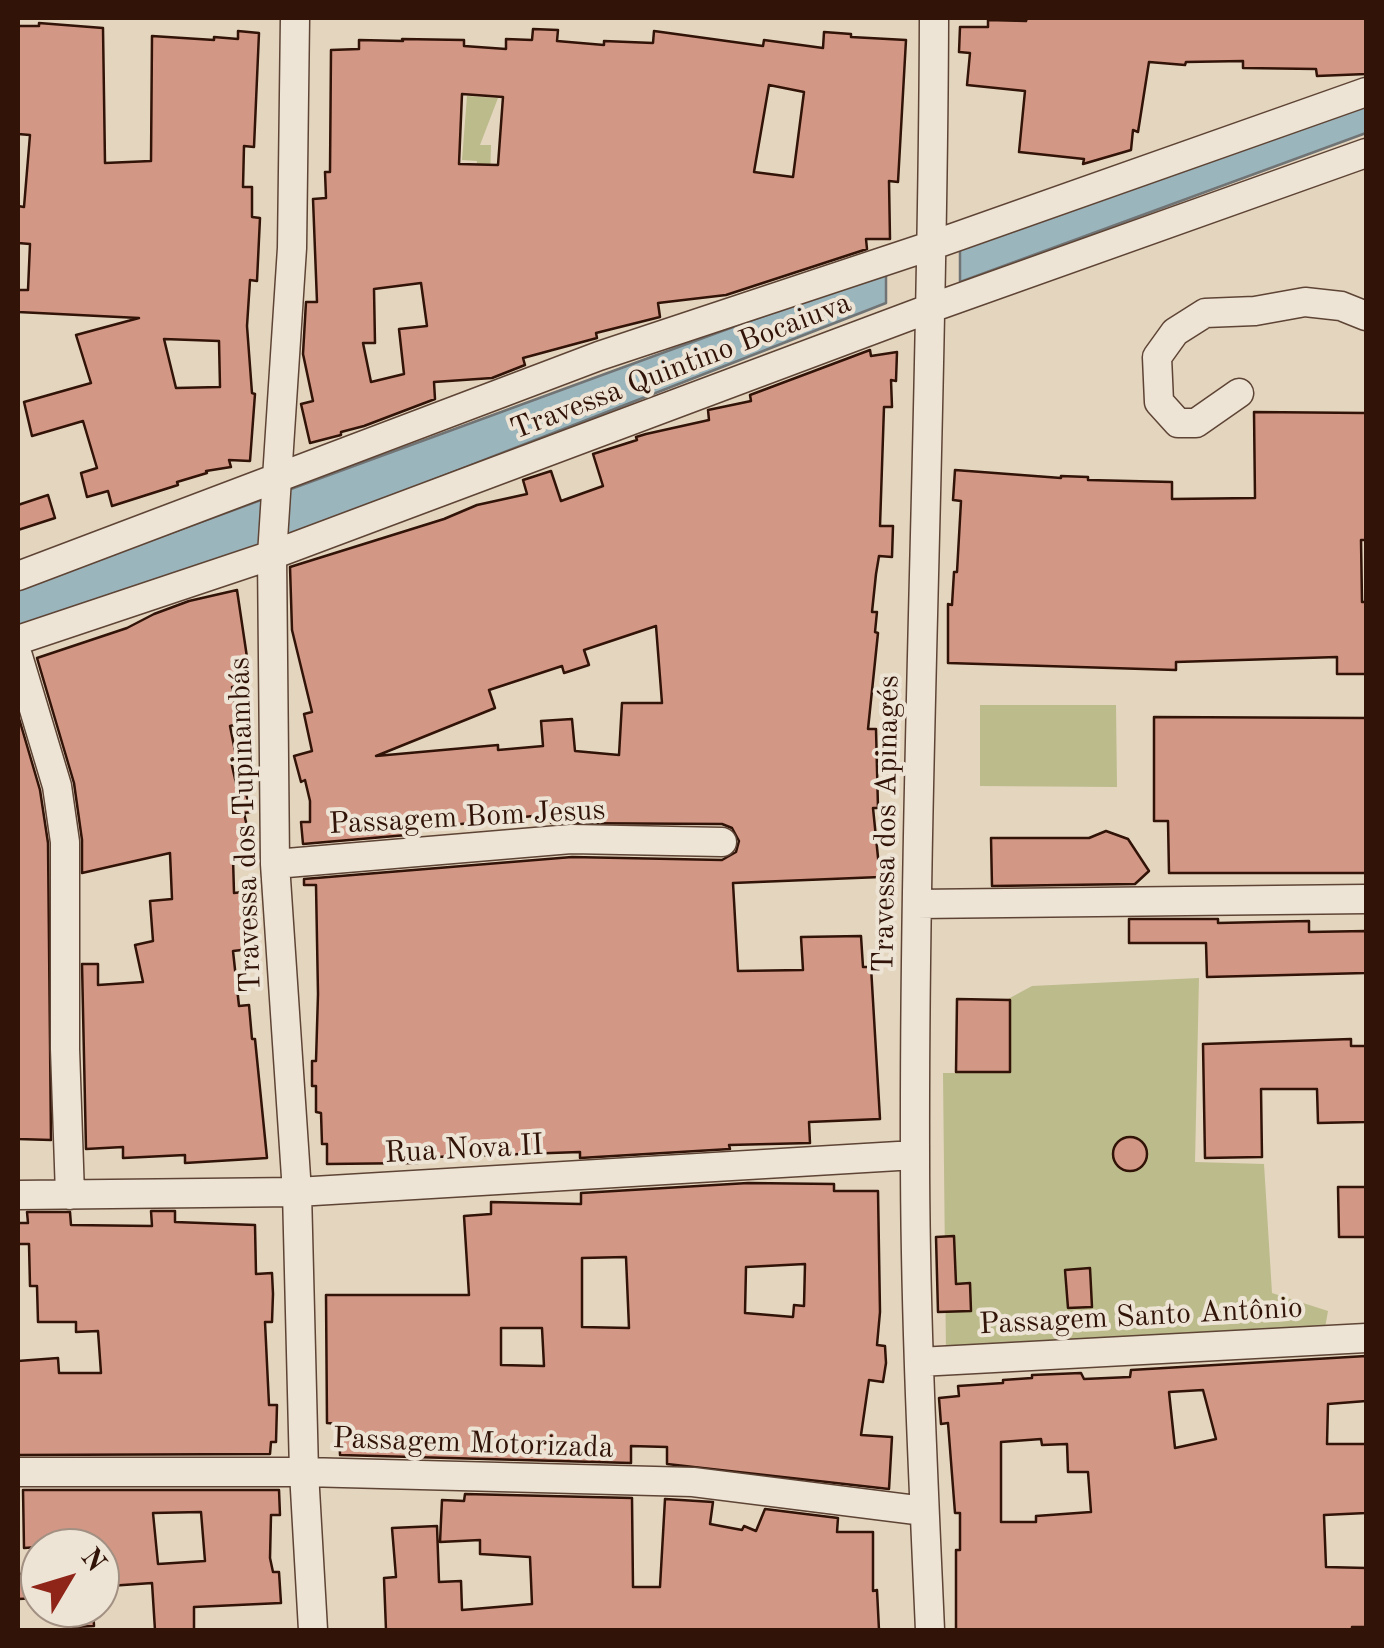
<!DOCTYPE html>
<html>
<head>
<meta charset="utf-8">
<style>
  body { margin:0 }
  #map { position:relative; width:1384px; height:1648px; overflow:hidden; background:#e4d5be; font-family:"Old Standard TT",serif }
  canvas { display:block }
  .frame { position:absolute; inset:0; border:20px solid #311307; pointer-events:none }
  .north { position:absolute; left:20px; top:1528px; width:100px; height:100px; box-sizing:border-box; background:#ede4d5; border:2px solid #a29083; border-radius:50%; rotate:52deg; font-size:28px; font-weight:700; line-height:40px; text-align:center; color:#311307 }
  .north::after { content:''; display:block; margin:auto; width:35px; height:45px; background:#8f2418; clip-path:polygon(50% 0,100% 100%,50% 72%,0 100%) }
</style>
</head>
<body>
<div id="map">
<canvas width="1384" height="1648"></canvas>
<div class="frame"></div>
<div class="north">N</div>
</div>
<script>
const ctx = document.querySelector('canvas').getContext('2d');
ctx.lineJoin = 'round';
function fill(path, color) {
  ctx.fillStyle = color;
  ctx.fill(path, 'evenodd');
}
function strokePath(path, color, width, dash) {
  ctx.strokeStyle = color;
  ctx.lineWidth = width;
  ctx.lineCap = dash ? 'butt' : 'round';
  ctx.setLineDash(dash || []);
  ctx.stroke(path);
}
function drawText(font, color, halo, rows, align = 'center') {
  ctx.font = font + ' "Old Standard TT",serif';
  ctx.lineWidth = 8;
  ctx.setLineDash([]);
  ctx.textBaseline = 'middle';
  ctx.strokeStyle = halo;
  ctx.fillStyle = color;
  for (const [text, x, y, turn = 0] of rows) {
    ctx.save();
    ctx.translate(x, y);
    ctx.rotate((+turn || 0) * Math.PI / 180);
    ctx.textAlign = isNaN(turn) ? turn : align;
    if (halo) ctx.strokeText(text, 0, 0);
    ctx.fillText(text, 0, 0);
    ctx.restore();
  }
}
const green = new Path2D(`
  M467,96L498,98L480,145H491L490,181L476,180L477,161L462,160Z
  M980,705H1116L1117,787L980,786Z
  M1199,978L1195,1162L1264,1164L1272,1293L1328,1311L1325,1328L946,1355L943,1073H1011L1008,999L1032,986Z`);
const water = new Path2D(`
  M1366,101V133L960,282V245Z
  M886,271V303L287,537L18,629V589Z`);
const building = new Path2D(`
  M1027,18H1366V74L1317,76L1316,69L1243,68V61L1186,62L1185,65L1149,62L1138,132L1133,130L1131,150L1083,164L1084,159L1019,152L1025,91L967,85L970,53L959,52L960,27H988V20L1026,21Z
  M39,23L103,28L105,163L151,161L152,36L214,40V37L238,39V31L259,33L254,147L244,146L243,187H252V217L260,218L257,281L250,280L247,326L252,393L255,394L250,461L229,460L231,467L206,471L207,473L177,482L178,485L112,506L108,491L87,497L81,473L97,468L83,421L32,436L24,402L91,383L76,335L139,318L18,312V290H28L30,244L18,243V206L24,207L30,135L18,134V26H39ZM164,339L219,341L220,387L176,388Z
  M533,29L558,30L557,41L604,45V41L653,43L654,31L763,46L764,40L823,48L824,32L851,34V37L906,40L898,182L889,181L890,239H866L867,249L726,295L658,303L660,317L596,333L597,338L523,358L525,365L492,378L434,382L435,399L364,426L341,432V435L337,436L310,443L301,404L313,401L303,354L306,302H317L313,199L326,198L325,172H330L331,50L359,49V40L403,41L402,39L464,40V46L506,49V39L532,40ZM769,85L804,92L793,177L754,172ZM462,94L503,97L498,165L459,164ZM421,283L427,326L399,329L404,374L371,382L363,343H375L374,289Z
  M870,350L871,356L897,352L896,381L891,380L892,407H884L880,526H893L892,557L879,556L876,574L872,612H877L875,632L878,633L868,729H876L878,808H873L880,877L733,883L738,971L803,970L801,937L861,936L863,967H871L880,1119L809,1122L810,1143L729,1145L730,1149L580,1158V1152L434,1157V1160H418V1163L327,1164V1144H322L321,1113L316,1112V1086H312V1061H316L318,994L316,885H304V879L572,857L722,860L736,852L739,841L732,828L722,824L551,823V814L407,830V835L303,844L301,822H310V801L305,780L301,782L294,756L312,751L304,714L312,712L292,630L290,567L444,519L477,505L527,494L523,480L551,471L561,501L603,486L593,454L637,440L636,437L646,434L709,420L708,410L751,401L750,395ZM656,626L662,703H622L619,755L575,751L572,719L541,721L543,746L498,750V745L376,756L495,708L489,690L562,666L564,673L589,665L584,650Z
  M1254,412L1366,413V540H1361L1362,602H1366V674H1337V657L1176,662V670L948,663V604L952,605L954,572H957L961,501L953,500L955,470L1061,478V476L1088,477V480L1172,482V499L1255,498Z
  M48,495L55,518L18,530V505Z
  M237,590L248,664L243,665L246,685L232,687L238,724L230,726L236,756L230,757L239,796L246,794L251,812L244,813L248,831L240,833L245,855L233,858L234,893L243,892L244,928L248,927L250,949L233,951L239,1006L249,1005L252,1039H255L267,1158L185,1163V1155L123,1158V1147L86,1149L82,964H98V985L143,982L135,945L153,941L150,901L172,899L170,853L82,873V840L74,783L37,658L127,628L154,614L189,601Z
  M18,715L40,790L48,843L51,1140L18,1139Z
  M1154,717L1366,718V873H1169L1168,821H1154Z
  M1106,831L1128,839L1149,871L1135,884L992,886L991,838H1089Z
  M1129,919H1218V923L1309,921V932L1366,931V973L1207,977L1206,943H1129Z
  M957,999L1010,1000V1072H956Z
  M1351,1039V1046H1366V1122L1318,1123L1317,1089H1261L1262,1157L1205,1158L1203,1044Z
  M1113 1154a17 17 0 1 1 34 0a17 17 0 1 1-34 0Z
  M748,1183L834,1184V1191H878L880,1312L877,1345L885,1346L886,1363L883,1382L869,1380L861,1435L892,1437L889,1489L667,1464V1447L631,1446V1463L340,1455L339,1424L327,1423L326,1295H469L464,1216L491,1214V1202L581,1204V1193ZM626,1257L629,1328L582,1327V1258ZM805,1264L804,1306L794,1305L793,1317L745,1313L746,1267ZM501,1328H542L544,1366L501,1365Z
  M1338,1187H1366V1237H1339Z
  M151,1211H175V1222L255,1225L256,1274L272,1273L273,1294L272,1322H265L269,1405H277L276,1442H271L270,1454L18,1455V1361L58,1358L59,1373H101L98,1331L76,1332V1322H38L37,1286H30L29,1244H18V1223H28L27,1212H70L71,1225L152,1226Z
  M954,1236L956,1284L970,1283L971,1311L938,1312L936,1237Z
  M1090,1268L1092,1307L1068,1308L1065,1270Z
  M1366,1356V1401L1328,1404L1327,1444H1366V1513L1324,1515L1326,1567L1366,1568V1627H1352V1630H956V1550H960V1513H955L948,1423L941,1424L939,1398L959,1396L958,1386L1003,1383V1380L1032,1378V1375L1081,1373L1084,1379L1130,1377L1131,1370ZM1203,1390L1216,1439L1175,1448L1169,1392ZM1041,1439L1042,1445L1067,1444L1068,1472H1088L1091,1512L1036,1516V1522H1001V1442Z
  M23,1490H279L280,1515H271L270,1558L273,1572H279L281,1603L194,1607V1630H155L152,1583L109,1586L108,1566H100V1548H86V1544L24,1548ZM201,1512L205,1561L158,1564L153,1513Z
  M465,1494L632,1498L633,1587H660L665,1499L713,1502L710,1524L742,1530L744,1526L756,1531L765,1509L838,1518L837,1532H873V1591L877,1590L879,1630H386L384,1578L396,1577L392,1528L437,1526L439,1582L461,1581L462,1610L532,1604L530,1557L480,1554V1540L440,1542L442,1500L464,1501Z
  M40,1573V1598L18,1599V1574Z
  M72,1608H93L94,1626L73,1627Z`);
const minor = new Path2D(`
  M295,18L292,248L272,555L275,864L297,1192L304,1472L313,1630
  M1239,393L1196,423H1178L1159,402L1157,357L1175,332L1205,313L1255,311L1305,302L1341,306L1366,316
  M18,576L599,356L933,245L1366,92
  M18,640L272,555L931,308L1366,153
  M18,656L57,786L65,842V1049L70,1195
  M275,864L571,839L722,842
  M917,904L1366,899
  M18,1195L297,1192L915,1155
  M919,1362L1366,1338
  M18,1472H304L693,1482L924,1511
  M930,1630C923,1471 915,1312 915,1152C914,774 933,396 934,18`);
const streetNames = [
  ["Travessa Quintino Bocaiuva",681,367,-21],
  ["Passagem Bom Jesus",467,818,-3],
  ["Travessa dos Apinagés",887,824,-89],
  ["Travessa dos Tupinambás",246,825,-92],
  ["Rua Nova II",464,1150,-3],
  ["Passagem Santo Antônio",1141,1317,-3],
  ["Passagem Motorizada",473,1444,2]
];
fill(green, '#bcbb8c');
fill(water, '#9bb5bd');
strokePath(water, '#717474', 2.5);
fill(building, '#d39785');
strokePath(building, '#311307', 2.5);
strokePath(minor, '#5e4435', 31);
strokePath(minor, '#ede4d5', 28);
drawText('30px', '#311307', '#ede4d5', streetNames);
</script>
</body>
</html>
